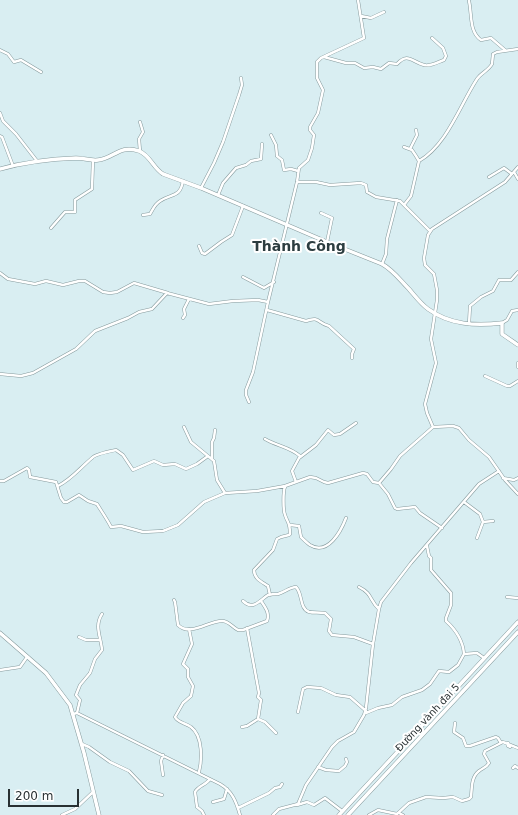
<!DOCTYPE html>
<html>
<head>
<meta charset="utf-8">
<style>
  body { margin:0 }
  #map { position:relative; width:518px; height:815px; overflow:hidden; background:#d9eef2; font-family:"DejaVu Sans",sans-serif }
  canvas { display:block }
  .scale { position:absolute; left:8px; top:789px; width:71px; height:18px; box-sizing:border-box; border:2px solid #283032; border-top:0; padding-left:5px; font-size:12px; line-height:14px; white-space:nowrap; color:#283032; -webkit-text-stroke:3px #fff; paint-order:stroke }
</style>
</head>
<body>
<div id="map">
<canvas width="518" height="815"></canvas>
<div class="scale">200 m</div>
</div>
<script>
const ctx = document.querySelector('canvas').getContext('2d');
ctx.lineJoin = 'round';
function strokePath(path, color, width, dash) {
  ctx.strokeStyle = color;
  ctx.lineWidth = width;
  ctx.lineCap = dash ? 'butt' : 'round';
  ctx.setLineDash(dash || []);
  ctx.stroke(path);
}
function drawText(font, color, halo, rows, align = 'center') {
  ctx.font = font + ' "DejaVu Sans",sans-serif';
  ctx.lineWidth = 4;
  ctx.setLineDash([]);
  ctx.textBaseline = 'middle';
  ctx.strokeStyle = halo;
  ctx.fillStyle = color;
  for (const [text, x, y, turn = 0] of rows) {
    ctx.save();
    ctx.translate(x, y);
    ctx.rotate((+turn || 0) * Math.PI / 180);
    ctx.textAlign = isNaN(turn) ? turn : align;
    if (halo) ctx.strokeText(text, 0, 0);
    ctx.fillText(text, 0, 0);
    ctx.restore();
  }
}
const street = new Path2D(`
  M469,1C472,14 469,32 481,40L491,38L505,50
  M361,16L371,18L384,12
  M0,50L8,54L14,62L21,60L41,72
  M324,57L346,63H355L364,68L373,67L381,69L389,63L397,64C408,52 412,62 424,65C430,67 438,62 444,60L446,56L443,48L432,38
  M0,113L3,121L16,134L37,161
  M271,135L276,145L277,156L282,160L284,170L291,169L298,171
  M0,136L2,137L13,166
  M410,149L417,135L416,130
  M140,151L139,139L143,132L140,122
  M419,161C447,145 460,105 477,79C481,73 489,70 492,64L493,54L497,52L518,49
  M514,172L518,179
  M489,177L504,168L512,174
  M297,182H316L330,185L361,183L366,185L367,192L376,197L400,201L430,231
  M201,188L214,163L223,142L239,95L242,85L241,78
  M218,195L223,183L236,168L246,165L251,161L261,159L262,144
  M404,205L411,196L419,161L416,156L412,150L404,147
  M321,213L332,218L327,242
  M143,215L150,214C153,209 155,204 160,201C172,193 180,198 183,181
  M51,228L65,212H75V200L92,189L93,160
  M199,246L202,253L205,254L221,242L232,235L243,206
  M382,264L386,254L387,239L397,200
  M0,273L8,279L35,284L46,281L63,285L79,281H85L103,292L110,293L117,292L134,283L168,293
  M243,277L264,288L274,282
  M267,310L306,321C320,316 317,323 329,326L354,349L352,354V358
  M183,318L185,315L184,309L189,299
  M502,323L507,320L512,311L518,310
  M469,324L470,306L481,297L493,291L499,280H511L518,272
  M518,363V367
  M0,374L21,376L33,373L76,349L95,331L128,318L139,312L152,309L167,293L209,304L233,301L258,300L268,302
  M485,376L507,386H510L518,381
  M249,402L246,395V390L253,372L268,302L297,182L299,168L308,160L312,148L314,135L310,130V127L318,113L323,90L317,78V62L321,58L364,38L358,0
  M184,427L191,442L214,461L217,480L225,493
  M433,427L427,413L425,404L436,363L431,339L437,300V290L434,274L425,265L424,258L428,235L432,229L505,182L518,167
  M265,439C277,446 290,447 300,456
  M212,459V442L214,438L215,430
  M503,478L514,480L518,478
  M0,481H4L27,468L29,470L30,477L56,482L61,498L64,502H67L79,495L88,501L97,504C102,512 107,519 111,527L121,526L143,532L163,531L178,525L204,502L225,493L257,491L285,486L310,477L316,478L324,482L328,483L363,473L367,474L373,482L379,483L391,469L400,456L433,427L453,426L459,428L469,440L489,457L505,480L518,494
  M296,482L292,471L299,458L316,445L328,430L334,435L340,434L356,423
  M379,483L388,494L395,508L397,509L415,507L420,513L442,528
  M58,486C72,479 80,468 92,458C95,454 111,451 116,450L123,455L133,470L154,461L163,465L175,464L186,469L197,464L208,456
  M464,502L480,514L483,522
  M290,525L299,526L301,537C304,540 307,543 310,545C328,556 341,531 346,518
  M477,538L483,522L493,521
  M427,546L429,556L431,558V570L451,593V605L446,618V621C456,630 463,641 464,654
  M359,587C373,594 369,600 379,609
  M270,595L268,586C262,582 254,579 254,570L273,550L277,539L281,537L289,535L290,534C290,522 288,524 285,515C283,510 283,491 285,487
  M507,597L518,598
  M174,600L175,602L178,625C190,637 208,621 222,621C229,621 232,627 238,630H243L267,621C270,613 265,607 261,601
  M243,601C253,611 260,600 268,595C272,594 275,594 278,594C285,592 290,587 296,587C303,594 299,608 309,612C314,613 319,612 325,613L331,619L329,631L332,635L354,637L373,644
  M247,628C251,650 255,671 259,693L258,697L261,700L258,719
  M189,629L192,644L183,664L188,669V677L193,686L191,696L183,703L175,717C178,723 186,723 191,727C203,736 202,760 199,772
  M79,637L86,640H100
  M0,670L20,667L27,657
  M298,712L303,689L307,687L321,688L336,695L350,697L366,711
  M77,713L80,700L76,695L80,685L90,673L95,659L102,650C101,637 94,626 102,614
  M366,713L378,708L392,705L402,697L422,690L430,684L439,671L449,672L458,665L464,654L477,653L484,658
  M73,714L77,713L85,717L220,784C232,791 236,801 240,815
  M455,723L454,732L463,738L466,746H470L496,737L498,738L501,743
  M242,727L247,726L258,719L265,722L276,733
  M508,743V746L510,747
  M82,744L89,747L110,762L129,771L148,791L162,795
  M163,755L161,761L163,775
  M318,767L326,770L339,771L345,766L347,762L346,759
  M513,768L515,766L518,768
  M213,802L224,799L227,789
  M297,805L307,802L314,805L325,798L342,811
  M238,808L269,793L275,788L280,787L282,784
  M399,813L403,815
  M62,815L75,809L93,792
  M204,815L202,811L197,807L195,792C198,786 206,785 210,779
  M273,815L279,809L298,804L306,785L332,747L338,741L354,732L364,715L366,708L373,644L379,609L381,602L411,563L479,484L499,471
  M369,815L378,810L397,814L409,803L426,797L443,798L453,797L462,801L469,799L471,797C472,788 471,777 479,771C483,768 487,767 489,763L484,754L485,751L503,742L518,748`);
const secondary = new Path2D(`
  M0,169C25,162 51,159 76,158C83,158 91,161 98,160C113,159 120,144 139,151C150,155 153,168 163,174L201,188L327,242L382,264C393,270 400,280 409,289C415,296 421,304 428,309C450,325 476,326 502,323V334L518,345
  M0,633L46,673L70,705L84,753L99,815
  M339,815L518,622
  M348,815L518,632`);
const streetNames = [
  ["Đường vành đai 5",428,718,-47]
];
const districtNames = [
  ["Thành Công",299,247]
];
strokePath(street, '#869a9d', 3.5);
strokePath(secondary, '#869a9d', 4.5);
strokePath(street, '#fff', 2.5);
strokePath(secondary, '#fff', 3.5);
drawText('10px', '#283032', '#fff', streetNames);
drawText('bold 14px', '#2c3d40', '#fff', districtNames);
</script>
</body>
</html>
